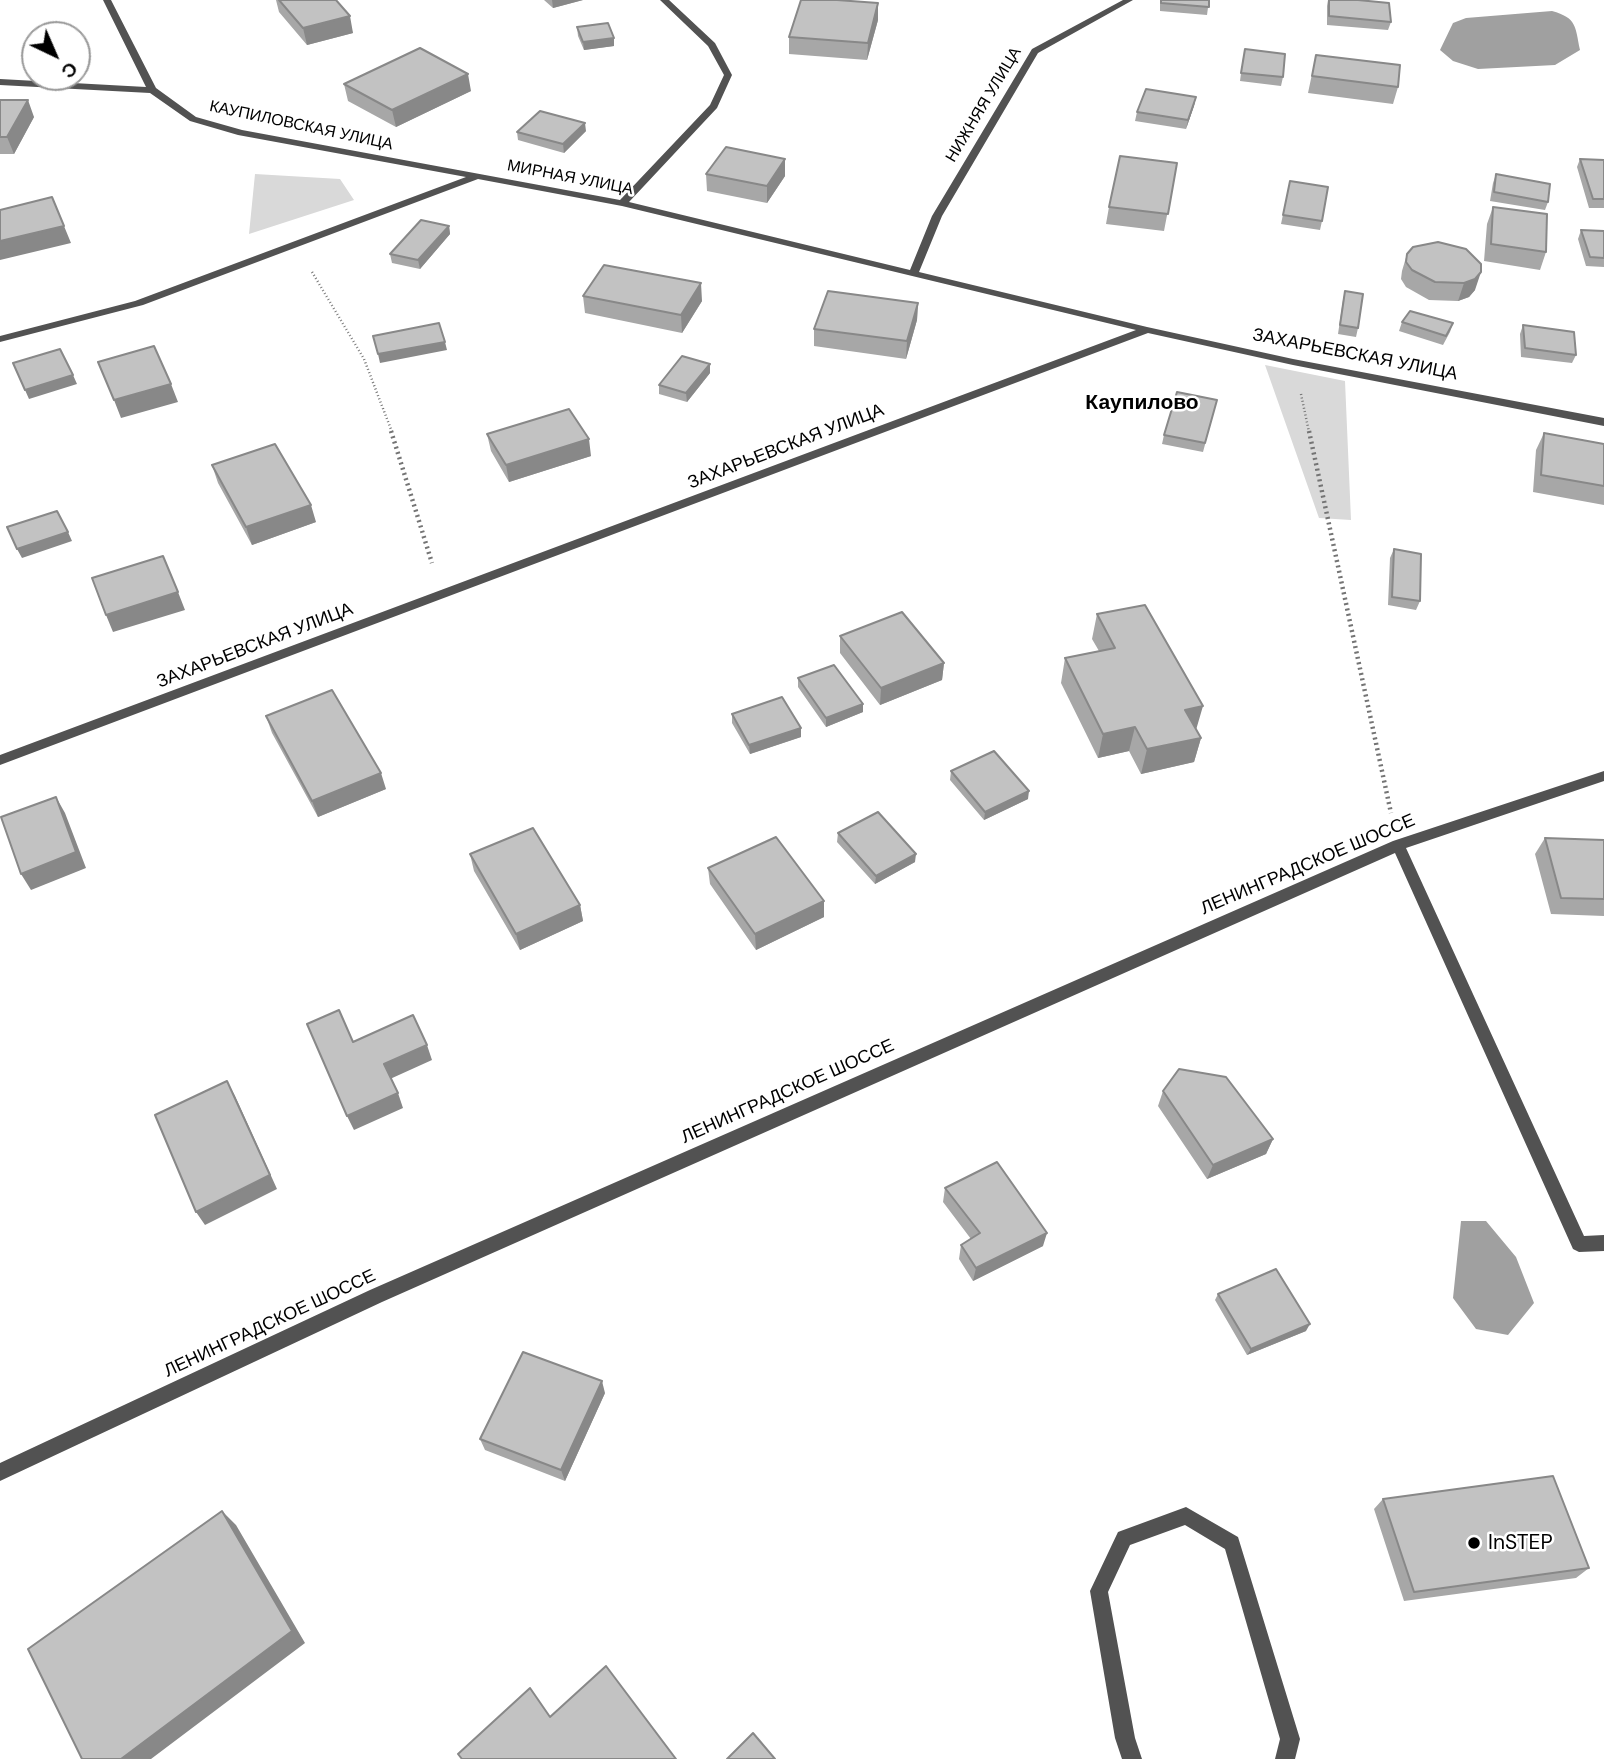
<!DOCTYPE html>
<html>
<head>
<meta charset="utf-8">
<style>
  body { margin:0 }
  #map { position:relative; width:1604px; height:1759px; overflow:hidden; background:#fff; font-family:"DM Sans",sans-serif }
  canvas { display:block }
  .north { position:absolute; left:21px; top:21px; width:70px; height:70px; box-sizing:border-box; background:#fff; border:2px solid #999; border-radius:50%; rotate:136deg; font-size:19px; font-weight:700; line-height:28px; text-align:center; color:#000 }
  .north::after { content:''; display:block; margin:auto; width:24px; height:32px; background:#000; clip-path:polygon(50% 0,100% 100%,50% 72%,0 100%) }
</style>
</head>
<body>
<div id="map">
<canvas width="1604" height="1759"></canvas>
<div class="north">С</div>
</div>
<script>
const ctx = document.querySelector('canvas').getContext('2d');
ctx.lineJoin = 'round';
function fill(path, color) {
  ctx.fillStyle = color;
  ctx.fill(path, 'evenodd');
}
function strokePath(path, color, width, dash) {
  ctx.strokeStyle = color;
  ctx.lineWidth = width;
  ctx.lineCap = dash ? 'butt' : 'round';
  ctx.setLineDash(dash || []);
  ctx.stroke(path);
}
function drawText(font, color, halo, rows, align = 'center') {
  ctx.font = font + ' "DM Sans",sans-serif';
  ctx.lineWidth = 5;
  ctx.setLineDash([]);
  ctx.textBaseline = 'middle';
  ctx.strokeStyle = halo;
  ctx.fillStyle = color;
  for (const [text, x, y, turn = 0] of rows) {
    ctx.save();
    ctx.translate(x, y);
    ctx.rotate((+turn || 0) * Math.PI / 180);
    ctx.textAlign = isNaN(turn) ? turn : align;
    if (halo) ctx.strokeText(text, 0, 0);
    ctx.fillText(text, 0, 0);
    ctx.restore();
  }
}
const green = new Path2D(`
  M255,174L340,179L354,200L249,234Z
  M1265,365L1345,381L1351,520L1319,518Z`);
const water = new Path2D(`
  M1552,11C1577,18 1575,26 1580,50L1555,65L1478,69L1453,61L1440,50L1453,23L1466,18Z
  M1461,1221H1486L1516,1257L1534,1303L1508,1335L1476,1329L1453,1298Z`);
const pathFar1 = new Path2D(`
  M312,272L364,359L392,432
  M1301,394L1309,432`);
const path = new Path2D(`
  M391,431L432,563
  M1309,431L1391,813`);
const service = new Path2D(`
  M1186,1507L1238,1537L1300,1739L1295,1759H1275L1280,1739L1225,1549L1185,1525L1130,1545L1108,1592L1135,1738L1142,1759H1122L1115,1738L1090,1591L1118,1532Z`);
const minor = new Path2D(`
  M103,0H111L156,88L196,117L242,130L620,200L710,105L724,75L708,46L660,0H669L715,43L732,75L717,108L629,202L910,270L932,216L1032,49L1123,0H1133L1038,53L942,216L919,272L1147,327L1293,359L1604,418V426L1293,365L1148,333L0,765V755L1136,330L622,206L478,179L143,305L0,342V336L135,301L466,177L238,135L190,121L150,93L0,85V79L146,87Z
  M1604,771V781L1406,848L1584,1236L1604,1235V1251L1579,1252L1573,1249L1395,853L382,1302L0,1481V1463L370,1290L1393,841Z`);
const wall = new Path2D(`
  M276,0H336L353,33L307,45L279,12Z
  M544,0H583L553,8Z
  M1160,0H1209L1207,15L1160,11Z
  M1328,0H1358L1391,22L1388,30L1327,25V6Z
  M878,20L867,60L789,54V37Z
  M577,27L614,46L584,50L578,36Z
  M1316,55L1398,87L1393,104L1308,93Z
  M1243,58L1283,77L1281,86L1240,81Z
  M344,84L471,91L396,127L348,101Z
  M1196,97L1194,106L1186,129L1135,121L1137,112Z
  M0,100L34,117L14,154H0Z
  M586,131L564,153L518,140L517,132Z
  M1580,159L1604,160V208H1589L1577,167Z
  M1177,163L1164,231L1106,224L1109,207Z
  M706,174L785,176L767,203L707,191Z
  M1496,174L1548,202L1545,210L1490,201L1493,183Z
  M1290,181L1322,221L1320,230L1281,224Z
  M1493,207L1546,252L1540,270L1484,261L1487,224Z
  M449,226L450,234L420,269L392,263L390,254Z
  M1581,230L1604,231V267L1586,266L1578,239Z
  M1407,254L1475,290L1469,297L1458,301L1429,300L1406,287L1401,279L1402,271Z
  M1345,291L1358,328L1356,337L1338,334L1343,300Z
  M583,296L702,301L682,333L585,313Z
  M918,303L917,320L906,359L814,346V329Z
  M1402,322L1453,323L1450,332L1443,345L1399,331Z
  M1523,325L1576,355L1572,363L1521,357L1520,334Z
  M710,373L687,402L659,394V385Z
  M1217,400L1203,452L1162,444L1164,435Z
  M1544,433L1604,444V505L1533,492L1536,450Z
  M487,434L591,456L509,482L491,451Z
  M212,465L316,522L252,545L218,483Z
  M1394,549L1420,601L1416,610L1388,605L1390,558Z
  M1097,614L1196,730L1201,738L1194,762L1141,774L1129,751L1098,758L1061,683L1065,658L1099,651L1092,639Z
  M840,636L944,663L942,680L880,705L840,653Z
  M798,678L863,712L826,727L798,687Z
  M732,714L801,737L750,754L732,723Z
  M266,716L386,789L318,817L272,733Z
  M951,771L1028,799L984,820L950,780Z
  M838,833L915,862L875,884L837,842Z
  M1545,838L1604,840V916L1551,914L1535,854Z
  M470,854L580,905L583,921L520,950L474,871Z
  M708,868L824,901V917L756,950L710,884Z
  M1163,1091L1273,1139L1266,1154L1207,1179L1158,1106Z
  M945,1188L1043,1246L973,1281L959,1259L961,1245L971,1239L943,1202Z
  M1218,1294L1306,1331L1247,1355L1215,1300Z
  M605,1393L565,1481L485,1450L480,1439Z
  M1383,1499L1589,1568L1576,1578L1404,1601L1374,1509Z`);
const shadedWall = new Path2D(`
  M552,0H583L553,8Z
  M878,3V20L867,60L868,43Z
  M350,16L353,33L307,45L303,28Z
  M614,38V46L584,50L583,42Z
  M468,74L471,91L396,127L392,110Z
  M1196,97L1194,106L1186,129L1188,120Z
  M28,100L34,117L14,154L7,137Z
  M585,123L586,131L564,153L563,144Z
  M785,159V176L767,203V186Z
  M64,226L71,243L0,260V241Z
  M449,226L450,234L420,269L418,260Z
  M1481,272L1475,290L1469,297L1458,301L1464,283Z
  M701,283L702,301L682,333L681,315Z
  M918,303L917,320L906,359L907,341Z
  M445,342L447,350L380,363L378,354Z
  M710,364V373L687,402L686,393Z
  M73,375L77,384L29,399L25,390Z
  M171,384L178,402L121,418L114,400Z
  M589,439L591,456L509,482L506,465Z
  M311,505L316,522L252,545L246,527Z
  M68,532L72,541L22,558L17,549Z
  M178,592L185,610L113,632L106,615Z
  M944,663L942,680L880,705L881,688Z
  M863,704V712L826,727V718Z
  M1203,706L1196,730L1185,710Z
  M1135,727L1129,751L1098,758L1103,734Z
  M801,728V737L750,754L749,745Z
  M1201,738L1194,762L1141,774L1147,749Z
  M381,773L386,789L318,817L312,801Z
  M1029,791L1028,799L984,820L985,812Z
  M56,797L65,813L86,868L31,890L21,874Z
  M916,854L915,862L875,884L876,876Z
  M824,901V917L756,950L755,934Z
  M580,905L583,921L520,950L516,934Z
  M427,1045L432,1060L390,1079L384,1064Z
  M227,1081L235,1096L277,1189L205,1225L196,1212Z
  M398,1093L403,1108L354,1130L347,1116Z
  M1273,1139L1266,1154L1207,1179L1213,1165Z
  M1047,1233L1043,1246L973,1281L976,1268Z
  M1310,1324L1306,1331L1247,1355L1251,1349Z
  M602,1381L605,1393L565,1481L561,1470Z
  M222,1511L236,1525L305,1643L151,1759H121Z`);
const building = new Path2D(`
  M279,0H336L350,16L303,28Z
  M801,0H837L878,3L868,43L789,37Z
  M1161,0H1209V7L1161,3Z
  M1329,0H1358L1389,3L1391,22L1329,16Z
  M608,23L614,38L583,42L577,27Z
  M420,48L468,74L392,110L344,84Z
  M1245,49L1285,54L1283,77L1241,73Z
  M1316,55L1400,65L1398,87L1312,76Z
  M1146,89L1196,97L1188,120L1137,112Z
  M0,100H28L7,137H0Z
  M540,111L585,123L563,144L517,132Z
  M726,147L785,159L767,186L706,174Z
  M1120,156L1177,163L1168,214L1109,207Z
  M1580,159L1604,160V199H1593Z
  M1496,174L1550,184L1548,202L1494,192Z
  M1290,181L1328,187L1322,221L1283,215Z
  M52,197L64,226L0,241V210Z
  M1493,207L1547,214L1546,252L1491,244Z
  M421,220L449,226L418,260L390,254Z
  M1581,230L1604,231V258L1590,257Z
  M1438,242L1466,249L1481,264V272L1475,279L1464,283L1435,282L1412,270L1406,262L1407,254L1413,247Z
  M604,265L701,283L681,315L583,296Z
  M828,291L918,303L907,341L814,329Z
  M1345,291L1363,294L1358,328L1340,325Z
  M1410,311L1453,323L1446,336L1402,322Z
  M439,323L445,342L378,354L373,336Z
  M1523,325L1574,332L1576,355L1525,348Z
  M154,346L171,384L114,400L98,362Z
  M60,349L73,375L25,390L13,363Z
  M682,356L710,364L686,393L659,385Z
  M1177,392L1217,400L1205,443L1164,435Z
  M569,409L589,439L506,465L487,434Z
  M1544,433L1604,444V486L1541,475Z
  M275,444L311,505L246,527L212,465Z
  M57,511L68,532L17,549L7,527Z
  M1394,549L1421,554L1420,601L1392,597Z
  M163,556L178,592L106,615L92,578Z
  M1145,605L1203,706L1185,710L1201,738L1147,749L1135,727L1103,734L1065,658L1115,648L1097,614Z
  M902,612L944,663L881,688L840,636Z
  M834,665L863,704L826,718L798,678Z
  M332,690L381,773L312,801L266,716Z
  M782,697L801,728L749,745L732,714Z
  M994,751L1029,791L985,812L951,771Z
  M56,797L76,852L21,874L1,817Z
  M878,812L916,854L876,876L838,833Z
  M533,828L580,905L516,934L470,854Z
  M776,837L824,901L755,934L708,868Z
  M1545,838L1604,840V899L1561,898Z
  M339,1010L353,1042L413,1015L427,1045L384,1064L398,1093L347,1116L307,1024Z
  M1179,1069L1226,1077L1273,1139L1213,1165L1163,1091Z
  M227,1081L270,1175L196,1212L155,1115Z
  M997,1162L1047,1233L976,1268L961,1245L980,1233L945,1188Z
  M1276,1269L1310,1324L1251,1349L1218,1294Z
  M523,1352L602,1381L561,1470L480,1439Z
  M1553,1476L1589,1568L1414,1592L1383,1499Z
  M222,1511L292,1631L121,1759H82L28,1649Z
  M606,1666L676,1759H462L458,1754L530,1688L550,1717Z
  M753,1733L775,1759H727Z`);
const markers = [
  [1474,1543,7,"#000"]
];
const farStreetnames = [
  ["НИЖНЯЯ УЛИЦА",984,105,-59],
  ["КАУПИЛОВСКАЯ УЛИЦА",301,126,12],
  ["МИРНАЯ УЛИЦА",570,178,11]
];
const streetNames = [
  ["ЗАХАРЬЕВСКАЯ УЛИЦА",1355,355,11],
  ["ЗАХАРЬЕВСКАЯ УЛИЦА",786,447,-21],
  ["ЗАХАРЬЕВСКАЯ УЛИЦА",255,646,-21],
  ["ЛЕНИНГРАДСКОЕ ШОССЕ",1308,865,-23],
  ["ЛЕНИНГРАДСКОЕ ШОССЕ",788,1092,-24],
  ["ЛЕНИНГРАДСКОЕ ШОССЕ",270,1324,-25]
];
const farDistrictnames = [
  ["Каупилово",1142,403]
];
const nearPoinames = [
  ["InSTEP",1488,1543]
];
fill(green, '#d9d9d9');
fill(water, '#a0a0a0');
strokePath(pathFar1, '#747474', 2.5, [1, 2.5]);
strokePath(path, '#747474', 4.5, [2, 3.5]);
fill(service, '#525252');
fill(minor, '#525252');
fill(wall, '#a7a7a7');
fill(shadedWall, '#888');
fill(building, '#c2c2c2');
strokePath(building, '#888', 2);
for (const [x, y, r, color] of markers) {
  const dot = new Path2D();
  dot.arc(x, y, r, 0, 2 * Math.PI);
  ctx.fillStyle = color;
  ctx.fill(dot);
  strokePath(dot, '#fff', 2.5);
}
drawText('16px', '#000', '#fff', farStreetnames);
drawText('18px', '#000', '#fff', streetNames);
drawText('bold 21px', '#000', '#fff', farDistrictnames);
drawText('21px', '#000', '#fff', nearPoinames, 'left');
</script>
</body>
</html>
